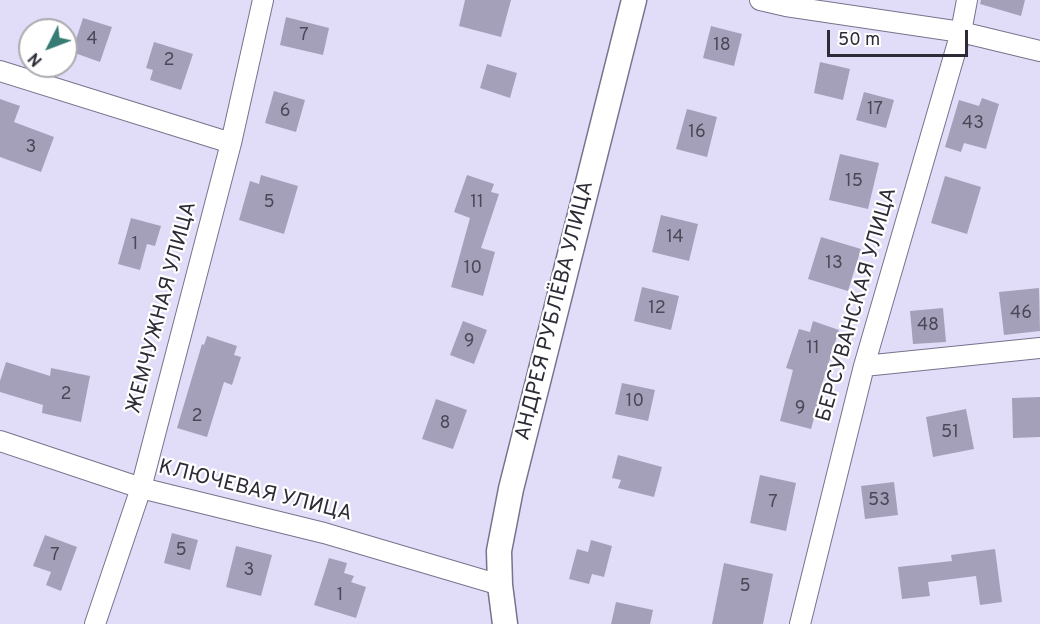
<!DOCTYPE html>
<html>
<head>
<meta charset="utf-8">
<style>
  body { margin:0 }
  #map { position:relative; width:1040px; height:624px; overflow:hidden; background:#e1ddf9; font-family:Overpass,sans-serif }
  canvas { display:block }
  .north { position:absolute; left:18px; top:18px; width:60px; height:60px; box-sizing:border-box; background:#fff; border:2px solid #abaaaf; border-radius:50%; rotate:228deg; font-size:16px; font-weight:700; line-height:24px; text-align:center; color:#2d2b36 }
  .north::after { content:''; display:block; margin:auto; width:21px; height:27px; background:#367c74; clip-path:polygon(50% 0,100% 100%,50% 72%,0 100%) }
  .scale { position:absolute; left:827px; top:30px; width:141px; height:27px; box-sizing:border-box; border:3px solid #2d2b36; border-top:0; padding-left:8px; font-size:18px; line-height:21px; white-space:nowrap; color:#2d2b36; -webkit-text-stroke:4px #fff; paint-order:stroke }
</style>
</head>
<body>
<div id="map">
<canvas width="1040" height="624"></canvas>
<div class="north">N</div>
<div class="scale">50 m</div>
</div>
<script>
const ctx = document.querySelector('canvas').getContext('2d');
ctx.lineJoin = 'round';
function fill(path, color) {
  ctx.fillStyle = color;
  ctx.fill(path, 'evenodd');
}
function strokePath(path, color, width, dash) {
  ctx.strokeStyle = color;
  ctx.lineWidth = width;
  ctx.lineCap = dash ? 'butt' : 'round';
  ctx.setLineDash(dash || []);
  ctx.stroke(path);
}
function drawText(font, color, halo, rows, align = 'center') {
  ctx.font = font + ' Overpass,sans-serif';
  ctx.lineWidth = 4.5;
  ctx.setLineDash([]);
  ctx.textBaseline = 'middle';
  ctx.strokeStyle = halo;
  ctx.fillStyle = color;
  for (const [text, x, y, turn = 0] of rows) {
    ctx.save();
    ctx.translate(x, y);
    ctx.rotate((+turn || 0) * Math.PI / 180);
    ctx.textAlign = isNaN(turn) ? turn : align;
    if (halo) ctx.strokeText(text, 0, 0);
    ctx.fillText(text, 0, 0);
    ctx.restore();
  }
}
const building = new Path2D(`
  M465,0H511L501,37L459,26Z
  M981,0H1025L1021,16L980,4Z
  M286,17L329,28L323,55L280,45Z
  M83,18L112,27L100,62L72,52Z
  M711,26L742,34L734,66L703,58Z
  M154,42L193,54L181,90L150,80L153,70L146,68Z
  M820,62L850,69L843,100L814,93Z
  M487,64L517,73L510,98L480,88Z
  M274,91L305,100L296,132L265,123Z
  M864,92L894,100L886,128L856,120Z
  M982,98L999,104L986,149L964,143L961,152L945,147L959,100L979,106Z
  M0,99L20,106L14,122L54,137L41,172L0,157Z
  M687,109L717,117L707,157L676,149Z
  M840,154L879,163L868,209L829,200Z
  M261,175L298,186L284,234L239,220L250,181L259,184Z
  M467,175L494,184L491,192L499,194L481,248L495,252L483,296L451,287L470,218L454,212Z
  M945,176L981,187L967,234L931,223Z
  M661,215L698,224L689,261L652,252Z
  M131,218L161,226L155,246L147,244L140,270L118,264Z
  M821,237L861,249L848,291L808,279Z
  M642,287L679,296L671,330L634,321Z
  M1039,288L1040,331L1004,335L999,292Z
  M943,308L946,342L913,344L910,311Z
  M463,321L487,330L474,364L450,355Z
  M813,321L839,330L818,397H820L811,429L780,421L793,370L786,368L799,329L810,332Z
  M207,336L237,346L234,355L241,357L232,385L224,382L207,437L177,428L202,344L204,345Z
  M6,362L50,376L51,368L90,376L81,422L42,413L43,405L0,392V381Z
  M622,383L655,390L648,421L615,414Z
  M1040,397V437L1013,438L1012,398Z
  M436,399L467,410L453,449L422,439Z
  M966,409L974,449L933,457L926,417Z
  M618,455L662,467L654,497L618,488L621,480L612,478Z
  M760,475L796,483L786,531L750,523Z
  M894,482L898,515L865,519L861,486Z
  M172,533L198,540L190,570L164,563Z
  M45,535L77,547L61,591L46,585L51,572L33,566Z
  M591,540L612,546L604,577L592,574L589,584L569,579L577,549L588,552Z
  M236,546L272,555L261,596L226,587Z
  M995,549L1002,602L980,605L976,576L928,582L930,596L902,599L898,567L952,561L951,555Z
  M329,558L347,563L344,573L354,576L351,582L366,587L356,618L314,605Z
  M724,563L773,574L763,624H712Z
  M616,602L653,610L650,624H611Z`);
const minor = new Path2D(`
  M760,0L786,6L961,32L1040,51
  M0,71L231,143
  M864,366L1040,348
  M0,441L141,488L324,533L500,585
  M95,624L141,488L231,143L263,0
  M800,624L864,366L961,32L967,0`);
const tertiary = new Path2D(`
  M505,624L500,585L499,551L511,489L634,0`);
const numberNames = [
  ["7",304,36],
  ["4",92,40],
  ["18",722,46],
  ["2",169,61],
  ["17",875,110],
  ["6",285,112],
  ["43",973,124],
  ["16",697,133],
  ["3",31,148],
  ["15",854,182],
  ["5",269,203],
  ["11",477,203],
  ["14",675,238],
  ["1",135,245],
  ["13",834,264],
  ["10",473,269],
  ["12",657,309],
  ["46",1021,314],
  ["48",928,326],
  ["9",469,342],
  ["11",813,349],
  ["2",66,395],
  ["10",635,402],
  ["9",800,409],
  ["2",197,417],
  ["8",445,424],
  ["51",950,433],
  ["53",879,501],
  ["7",773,503],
  ["5",181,551],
  ["7",55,556],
  ["3",249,571],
  ["5",745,587],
  ["1",340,596]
];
const streetNames = [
  ["БЕРСУВАНСКАЯ УЛИЦА",858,305,-74],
  ["ЖЕМЧУЖНАЯ УЛИЦА",163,308,-75],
  ["АНДРЕЯ РУБЛЁВА УЛИЦА",556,311,-76],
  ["КЛЮЧЕВАЯ УЛИЦА",255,492,14]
];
fill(building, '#a4a0ba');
strokePath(minor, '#77738c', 22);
strokePath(tertiary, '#77738c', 27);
strokePath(minor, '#fff', 20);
strokePath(tertiary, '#fff', 24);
drawText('18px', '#4b4857', null, numberNames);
drawText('21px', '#2d2b36', '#fff', streetNames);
</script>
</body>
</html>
